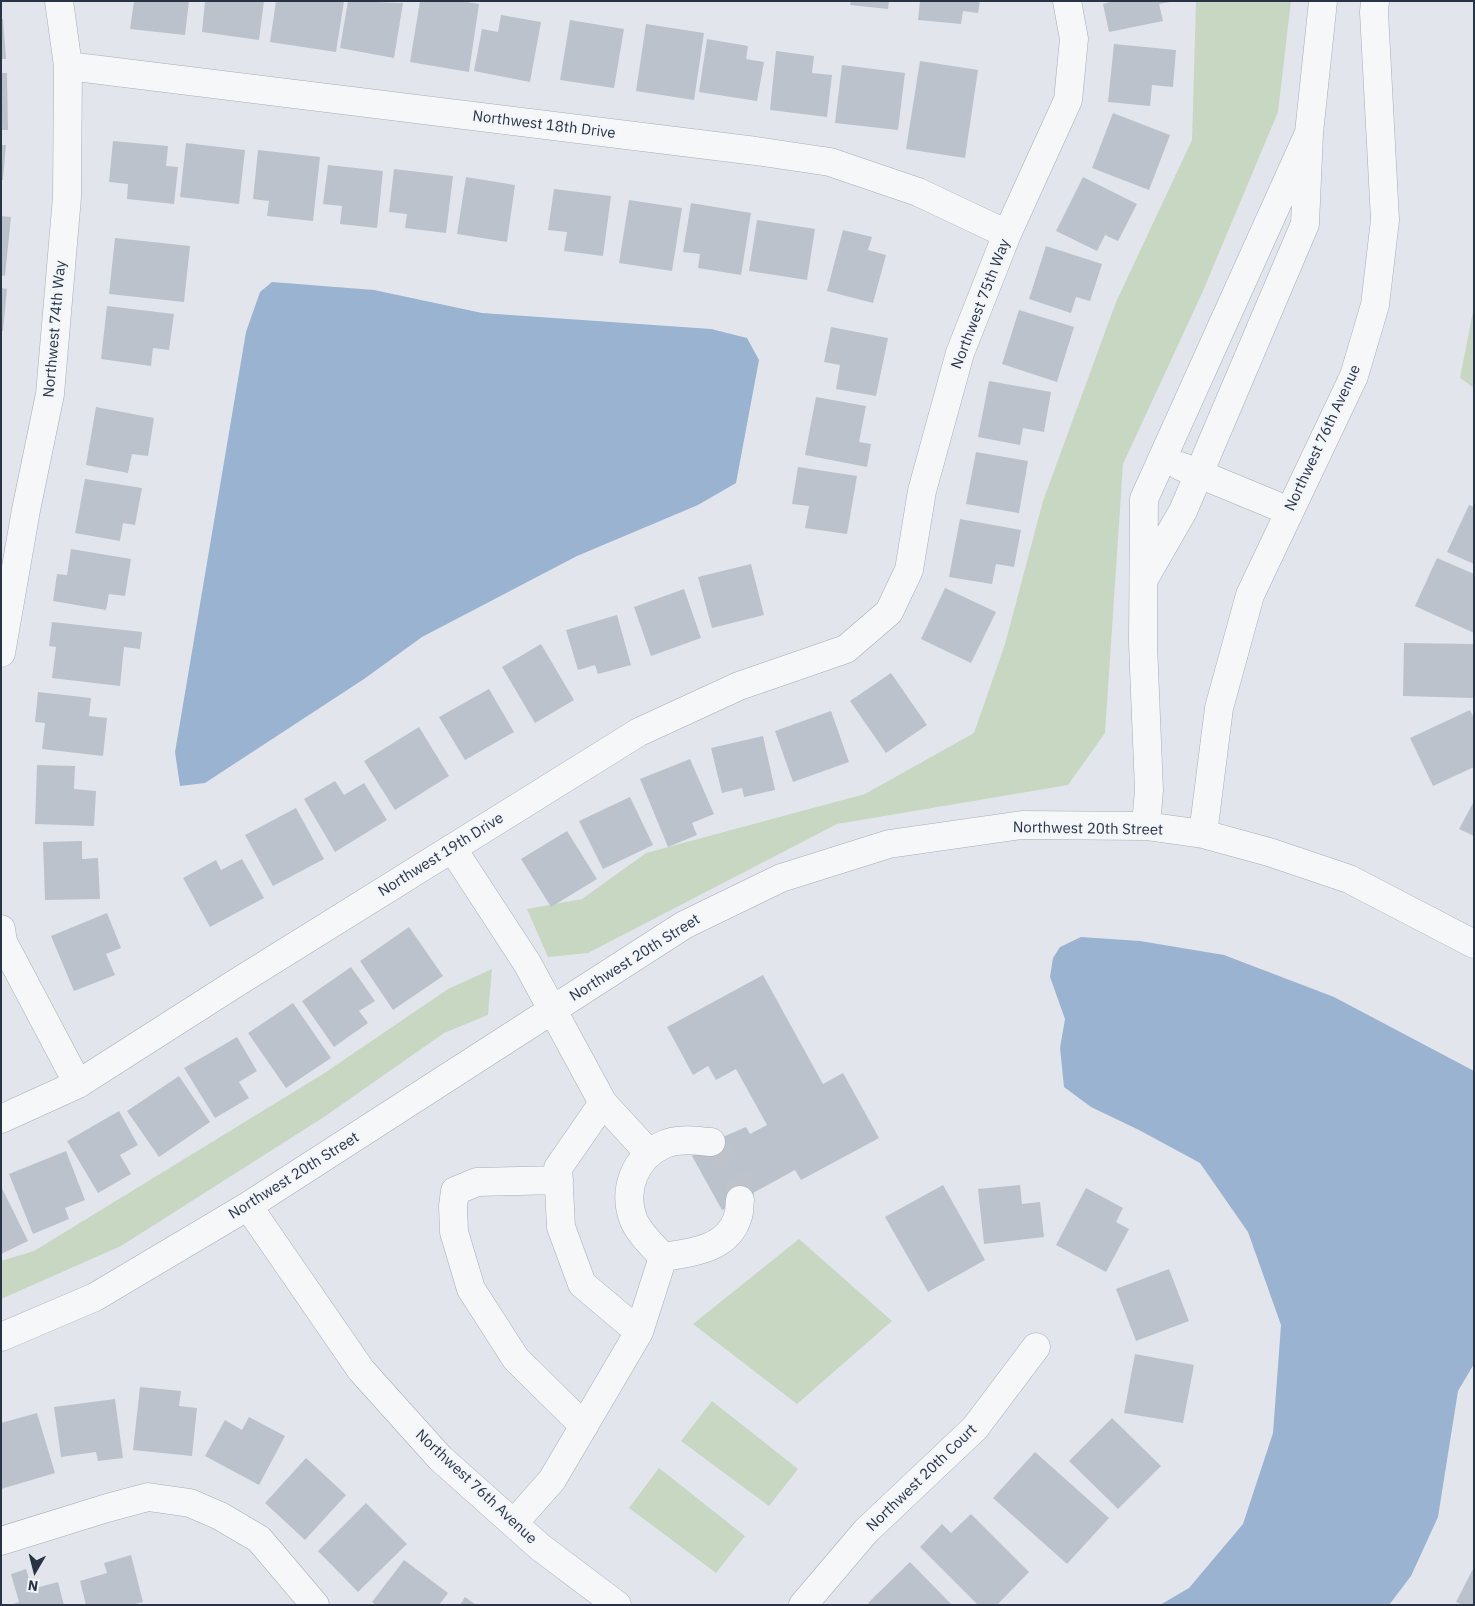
<!DOCTYPE html>
<html>
<head>
<meta charset="utf-8">
<style>
  body { margin:0 }
  #map { position:relative; width:1475px; height:1606px; overflow:hidden; background:#e2e6ec; font-family:"IBM Plex Sans",sans-serif }
  canvas { display:block }
  .frame { position:absolute; inset:0; border:2px solid #283346; pointer-events:none }
  .north { position:absolute; left:10px; top:1546px; width:50px; height:50px; -webkit-text-stroke:4px #f2f5f9; paint-order:stroke; rotate:188deg; font-size:14px; font-weight:700; line-height:20px; text-align:center; color:#283346 }
  .north::after { content:''; display:block; margin:auto; width:18px; height:22px; background:#283346; clip-path:polygon(50% 0,100% 100%,50% 72%,0 100%) }
</style>
</head>
<body>
<div id="map">
<canvas width="1475" height="1606"></canvas>
<div class="frame"></div>
<div class="north">N</div>
</div>
<script>
const ctx = document.querySelector('canvas').getContext('2d');
ctx.lineJoin = 'round';
function fill(path, color) {
  ctx.fillStyle = color;
  ctx.fill(path, 'evenodd');
}
function strokePath(path, color, width, dash) {
  ctx.strokeStyle = color;
  ctx.lineWidth = width;
  ctx.lineCap = dash ? 'butt' : 'round';
  ctx.setLineDash(dash || []);
  ctx.stroke(path);
}
function drawText(font, color, halo, rows, align = 'center') {
  ctx.font = font + ' "IBM Plex Sans",sans-serif';
  ctx.lineWidth = 4;
  ctx.setLineDash([]);
  ctx.textBaseline = 'middle';
  ctx.strokeStyle = halo;
  ctx.fillStyle = color;
  for (const [text, x, y, turn = 0] of rows) {
    ctx.save();
    ctx.translate(x, y);
    ctx.rotate((+turn || 0) * Math.PI / 180);
    ctx.textAlign = isNaN(turn) ? turn : align;
    if (halo) ctx.strokeText(text, 0, 0);
    ctx.fillText(text, 0, 0);
    ctx.restore();
  }
}
const green = new Path2D(`
  M1196,1H1291L1278,112L1203,291L1123,464L1105,733L1068,785L837,824L588,953L548,957L527,909L582,899L646,853L865,794L974,733L1005,644L1043,501L1116,302L1192,140Z
  M1474,306V388L1460,378Z
  M492,969L488,1015L444,1033L324,1117L121,1246L1,1299V1261L34,1251L323,1074L448,989Z
  M799,1239L892,1321L797,1404L693,1324Z
  M712,1401L798,1469L769,1506L681,1441Z
  M659,1468L745,1536L716,1573L629,1508Z`);
const water = new Path2D(`
  M272,282L374,290L482,313L711,329L747,338L759,360L736,483L698,505L577,556L422,637L364,679L205,783L180,786L175,752L246,332L260,292Z
  M1081,937L1140,941L1224,955L1334,997L1474,1071V1364L1458,1391L1438,1517L1411,1576L1389,1605H1160L1189,1588L1243,1524L1273,1433L1281,1325L1248,1232L1200,1163L1139,1130L1091,1107L1064,1087L1060,1048L1065,1019L1050,977L1053,958L1060,947Z`);
const building = new Path2D(`
  M134,1H189L185,35L130,29Z
  M205,1H264L259,40L202,32Z
  M276,1H344L336,52L270,42Z
  M348,1L403,3L394,58L340,48Z
  M420,1H461L479,4L469,72L410,62Z
  M851,1H889L888,9L850,5Z
  M920,1H980L978,13L963,11L961,24L918,20Z
  M1113,1H1170V2L1159,4L1163,21L1109,32L1103,4Z
  M501,15L541,22L530,82L474,71L482,29L498,32Z
  M1,19H3L6,59H1Z
  M570,20L624,29L614,88L560,80Z
  M646,24L704,33L694,100L636,91Z
  M707,39L748,46L746,59L764,62L757,101L699,92Z
  M1114,44L1176,50L1173,87L1152,85L1150,106L1108,102Z
  M776,51L814,56L812,73L832,75L827,117L770,110Z
  M920,61L978,70L965,158L906,149Z
  M842,65L905,73L898,130L835,123Z
  M1,73H7L8,130H1Z
  M1113,113L1170,135L1149,190L1092,168Z
  M113,141L168,146L166,166L178,167L174,204L127,199L128,184L109,182Z
  M186,143L245,150L239,204L180,197Z
  M1,145H6L3,180H1Z
  M258,150L320,157L313,221L267,216L269,201L253,199Z
  M328,165L383,171L377,228L340,224L342,206L323,204Z
  M394,169L453,176L446,233L405,228L407,214L389,212Z
  M466,177L515,185L507,242L457,234Z
  M1083,177L1137,204L1118,241L1105,235L1097,251L1056,231Z
  M554,189L611,196L603,256L564,251L567,232L548,230Z
  M629,200L682,208L672,271L619,263Z
  M691,203L751,213L741,275L698,268L700,254L683,252Z
  M1,216L11,217L5,276L1,275Z
  M757,220L815,229L807,280L749,271Z
  M843,230L872,237L868,250L886,255L873,303L827,291Z
  M115,238L190,246L184,302L109,294Z
  M1046,246L1102,264L1090,301L1076,297L1071,313L1029,299Z
  M1,288L7,289L3,331H1Z
  M107,306L174,314L169,350L153,348L151,366L101,359Z
  M1019,310L1074,327L1057,382L1002,364Z
  M831,327L888,338L876,396L836,389L840,365L824,362Z
  M989,381L1051,392L1044,432L1023,428L1020,445L978,437Z
  M816,397L866,406L859,442L871,444L867,467L805,455Z
  M96,407L154,418L148,456L132,454L128,473L86,465Z
  M976,452L1028,461L1019,513L966,504Z
  M798,467L857,476L847,534L805,528L809,506L792,504Z
  M85,479L142,488L135,525L123,523L120,541L75,533Z
  M1469,505L1474,507V564L1447,552Z
  M960,519L1021,530L1014,567L996,564L992,584L949,577Z
  M71,549L131,559L125,596L109,594L106,610L53,601L57,574L67,575Z
  M1437,558L1474,574V633L1415,606Z
  M751,564L764,615L712,628L698,577Z
  M945,588L996,612L971,663L921,639Z
  M684,589L701,638L651,656L634,607Z
  M617,615L631,665L598,674L595,665L578,670L566,630Z
  M52,622L142,632L140,649L124,647L120,686L52,678L56,647L49,646Z
  M1404,643L1474,644L1473,698L1403,696Z
  M541,644L574,700L535,723L502,667Z
  M891,673L927,725L886,753L850,701Z
  M489,689L514,732L465,760L439,717Z
  M38,692L91,698L89,716L107,718L103,756L42,749L45,723L35,722Z
  M1470,710L1474,718V767L1433,786L1410,738Z
  M831,711L849,762L793,782L775,731Z
  M419,727L449,776L395,810L364,761Z
  M763,736L775,790L744,797L742,788L722,793L711,748Z
  M690,759L714,814L692,823L697,835L668,847L640,779Z
  M37,765L75,766L74,789L96,791L94,826L35,824Z
  M335,781L344,795L364,783L387,820L335,852L304,799Z
  M630,797L653,845L603,869L579,821Z
  M1474,801V836L1459,829Z
  M296,808L324,859L273,886L245,835Z
  M567,831L597,879L551,907L521,859Z
  M82,841V859L98,858L100,899L45,900L43,842Z
  M242,859L264,898L210,927L183,878L216,860L221,870Z
  M107,913L121,948L106,954L115,975L74,991L51,936Z
  M409,927L443,976L393,1010L360,961Z
  M351,967L375,1001L359,1011L368,1023L334,1047L302,1001Z
  M763,975L823,1084L843,1073L879,1138L801,1180L795,1170L722,1210L692,1156L711,1142L746,1127L750,1134L767,1125L736,1069L716,1080L708,1066L693,1075L667,1027Z
  M293,1003L331,1058L286,1088L248,1033Z
  M237,1037L257,1071L239,1082L249,1098L215,1118L184,1068Z
  M179,1076L210,1122L159,1157L127,1111Z
  M119,1111L138,1145L120,1155L131,1174L98,1193L67,1141Z
  M66,1151L85,1200L65,1208L69,1219L33,1234L9,1174Z
  M943,1185L985,1260L928,1292L885,1217Z
  M1020,1185L1022,1204L1040,1202L1044,1237L984,1244L978,1189Z
  M1,1186L28,1241L1,1254Z
  M1086,1188L1123,1208L1116,1222L1129,1229L1106,1272L1056,1245Z
  M1169,1269L1189,1321L1136,1341L1116,1289Z
  M1135,1354L1194,1365L1183,1423L1124,1413Z
  M140,1387L181,1391L179,1406L197,1408L192,1456L133,1450Z
  M115,1399L123,1458L98,1461L96,1452L61,1457L54,1407Z
  M37,1413L55,1473L1,1489V1423Z
  M249,1417L285,1436L259,1485L205,1456L225,1420L242,1430Z
  M1112,1418L1161,1466L1118,1509L1069,1461Z
  M1035,1452L1109,1518L1067,1564L993,1498Z
  M306,1458L346,1495L305,1540L265,1503Z
  M366,1503L407,1544L358,1592L318,1551Z
  M971,1514L1029,1572L997,1605H978L920,1547L942,1524L951,1533Z
  M131,1555L143,1602L131,1605H86L80,1581L107,1573L104,1563Z
  M404,1560L448,1593L439,1605H376L372,1602Z
  M910,1562L952,1605H870L868,1603Z
  M1474,1567V1605H1462L1456,1602Z
  M26,1569L32,1589L58,1582L64,1605H11L19,1602L11,1574Z
  M465,1597L476,1605H460Z`);
const minorTunnel = new Path2D(`
  M711,1142L731,1165L739,1181L740,1200`);
const minor = new Path2D(`
  M68,66L756,151L830,162L918,192L1007,234
  M1180,466L1289,511
  M1144,579L1183,511L1305,224L1309,133L1323,1
  M1,653L26,510L50,394L67,197L68,66L59,1
  M1146,826L1149,790L1143,644L1144,499L1309,133
  M1203,834L1219,708L1250,595L1354,376L1375,305L1385,220L1374,12L1375,1
  M452,848L527,963L603,1103L558,1168L561,1227L582,1284L639,1332L552,1480L514,1523
  M1,929L3,942L78,1084
  M603,1103L649,1153
  M1,1119L78,1084L236,983L639,732L739,686L846,649L889,612L909,570L922,491L960,353L1007,234L1068,100L1074,39L1067,1
  M559,1180L477,1182L455,1191L453,1206L454,1232L471,1289L516,1359L584,1426
  M248,1206L361,1370L440,1458L540,1547L617,1605
  M663,1257C653,1246 640,1234 634,1221C622,1191 634,1157 665,1144C679,1138 696,1141 711,1142
  M663,1257C691,1253 729,1249 738,1216C740,1211 739,1205 740,1200
  M639,1332L663,1257
  M1,1337L95,1297L248,1206L684,925L781,878L889,844L1022,825L1146,826L1203,834L1269,852L1349,879L1474,944
  M1,1541L107,1508L148,1497L190,1503L220,1516L259,1539L315,1605
  M803,1605L866,1531L975,1428L1036,1347`);
const streetNames = [
  ["Northwest 18th Drive",544,125,7],
  ["Northwest 75th Way",981,304,-69],
  ["Northwest 74th Way",55,329,-85],
  ["Northwest 76th Avenue",1323,438,-65],
  ["Northwest 20th Street",1088,829,1],
  ["Northwest 19th Drive",441,855,-32],
  ["Northwest 20th Street",635,958,-32],
  ["Northwest 20th Street",294,1176,-32],
  ["Northwest 20th Court",922,1478,-44],
  ["Northwest 76th Avenue",476,1487,43]
];
fill(green, '#c7d7c2');
fill(water, '#99b3d0');
fill(building, '#bbc2cc');
strokePath(minorTunnel, '#bdc2cb', 28, [28, 14]);
strokePath(minor, '#a6adb7', 29);
strokePath(minor, '#f5f7f9', 28);
drawText('15px', '#283346', '#f2f5f9', streetNames);
</script>
</body>
</html>
